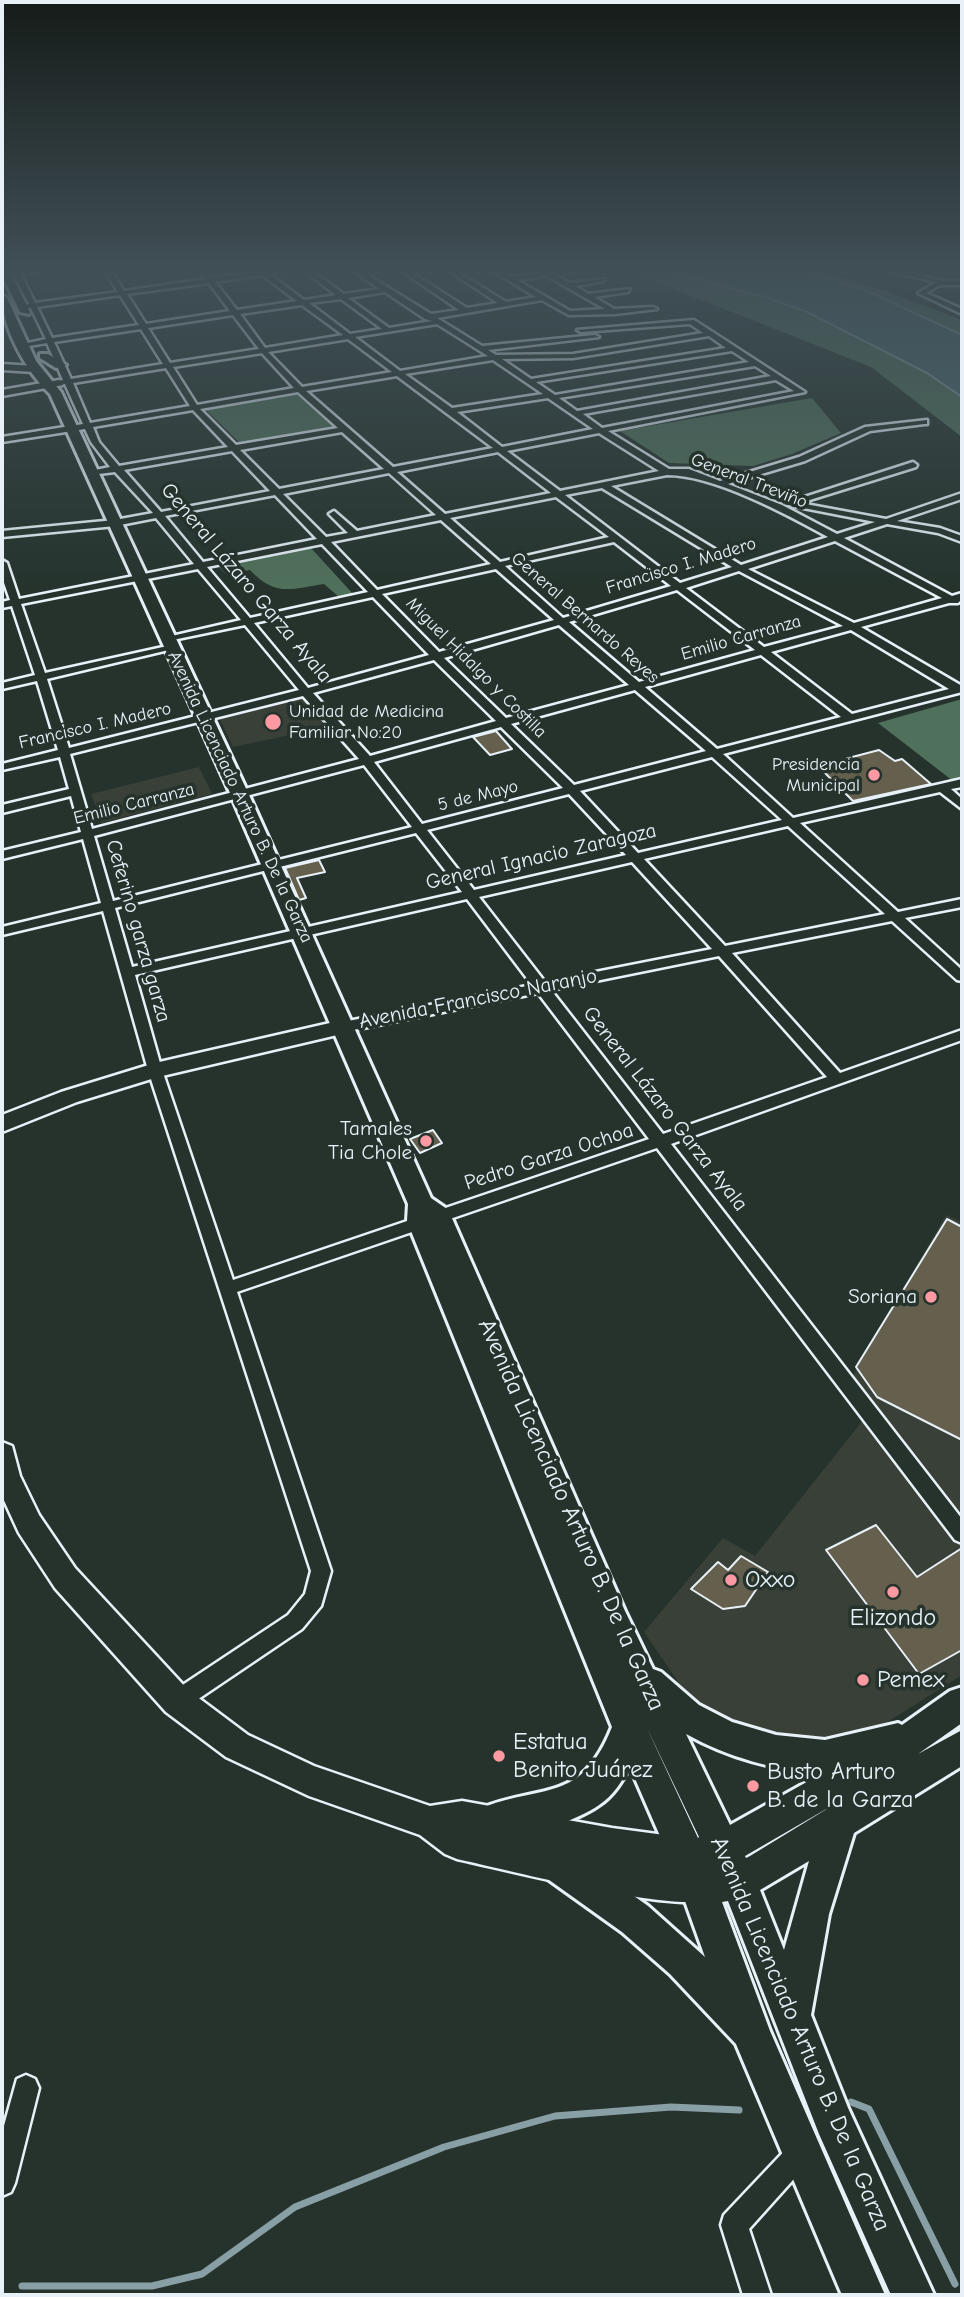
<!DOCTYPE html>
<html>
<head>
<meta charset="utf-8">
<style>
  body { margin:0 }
  #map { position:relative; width:964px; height:2297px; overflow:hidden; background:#26332d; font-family:"Comic Neue",sans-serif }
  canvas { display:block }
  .frame { position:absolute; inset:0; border:4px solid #e8f1f8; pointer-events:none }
</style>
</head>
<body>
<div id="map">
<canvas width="964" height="2297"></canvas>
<div class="frame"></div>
</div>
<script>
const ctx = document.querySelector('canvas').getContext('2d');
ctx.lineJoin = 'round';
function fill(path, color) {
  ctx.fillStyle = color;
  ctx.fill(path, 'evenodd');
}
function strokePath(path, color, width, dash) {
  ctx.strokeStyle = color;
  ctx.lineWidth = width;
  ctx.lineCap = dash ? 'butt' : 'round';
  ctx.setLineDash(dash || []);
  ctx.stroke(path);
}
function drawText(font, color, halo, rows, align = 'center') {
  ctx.font = font + ' "Comic Neue",sans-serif';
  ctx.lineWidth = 7;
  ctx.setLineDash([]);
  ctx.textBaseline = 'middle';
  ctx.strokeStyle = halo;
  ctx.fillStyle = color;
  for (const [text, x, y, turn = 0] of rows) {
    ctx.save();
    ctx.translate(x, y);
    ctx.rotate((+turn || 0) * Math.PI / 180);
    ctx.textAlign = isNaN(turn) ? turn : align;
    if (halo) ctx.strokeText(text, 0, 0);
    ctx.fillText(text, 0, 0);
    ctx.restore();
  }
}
const built = new Path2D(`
  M305,696L329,727L233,747L219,717Z
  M199,767L212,794L101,823L91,794Z
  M946,1215L962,1222V1675L870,1733L819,1748L737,1726L703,1709L681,1686L644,1632L723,1538L755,1556L864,1419L851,1379Z`);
const green = new Path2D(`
  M623,269H815L875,287L962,320V437L871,367Z
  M302,394L337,429L243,446L205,409Z
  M812,398L841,433L792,454L753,466L669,463L620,431Z
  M311,548L354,595L339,597L324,584C291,589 275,597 250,570L226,574L218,566Z
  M962,699V779L953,781L878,723Z`);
const water = new Path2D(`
  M659,269H790L865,290L962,335V397L927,373L807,312L768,298Z`);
const stream = new Path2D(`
  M851,2102L869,2109L955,2284
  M22,2286H152L202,2274L295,2207L444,2147L555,2116L671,2107L739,2110`);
const building = new Path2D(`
  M496,731L512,749L490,755L473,737Z
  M879,750L895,761L902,759L931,784L853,801L818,766Z
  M319,860L325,872L297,878L306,898L299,900L285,868Z
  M433,1130L442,1143L420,1153L410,1139Z
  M947,1219L962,1227V1440L877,1397L856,1367Z
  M876,1525L917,1577L962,1548V1650L919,1674L826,1550Z
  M741,1556L768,1572L745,1606L723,1609L691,1589L718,1562L728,1570Z`);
const street = new Path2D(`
  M12,269H51L21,274L35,303L118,292L104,269H110L124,291L206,279L199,269H205L212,278L257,272L255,269H293L269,274L304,300L336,295L302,269H309L344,294L380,289L350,269L361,271L389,269L366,274L431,314L459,310L399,269H406L467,308L498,303L446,269H453L506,302L536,297L490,269H497L511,277L542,273L537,269L549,272L586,269L555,275L569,283L604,279V281L575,286L588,294L630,289L628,292L594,297L614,309L653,307L657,309L615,314L569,315L542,300L437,318L482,346L595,335L599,337L488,350L496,355L573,354L703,333L690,324L581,332L577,330L694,320L805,392L608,431L669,469H689L720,481L799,457L865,427L927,420V424H924L870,431L805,461L728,484L782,505L837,534L875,522L783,504L913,462L917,465L916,467L800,503L886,519L962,493V499L897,521L940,528L962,536V542L938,533L887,524L844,538L952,596L962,593V599L958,603H949L861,627L962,686V692L723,754L793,818L962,779V787L951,789L962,799V809L940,792L800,823L898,912L962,899V907L905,918L962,970V981L957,980L892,921L732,953L840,1073L962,1030V1040L671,1144L962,1519V1543L955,1540L657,1148L237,1292L331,1571L321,1606L302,1629L185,1708L177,1712L169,1708L166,1701L169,1694L288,1615L305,1594L311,1571L148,1070L103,911L2,935V927L101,903L83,839L2,859V851L81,832L71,796L2,813V805L69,789L60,757L2,770V764L58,750L37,681L2,689V683L35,675L12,606L2,608V602L10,600L2,577V560L7,563L19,599L194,564L156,518L115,526L2,537V531L115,520L153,513L115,472L90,475V471L110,467L91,442L85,429L2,442V437L83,424L65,384L55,383L63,380L47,343L23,347L19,345L46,339L31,308L22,307L29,304L14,275L2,276V272L13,271ZM262,275L297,301L237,310L215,282ZM547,276L605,309L570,311L517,280ZM209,283L230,311L146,324L127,294ZM385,292L425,319L432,321L389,328L348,298ZM120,295L139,325L52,338L37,307ZM341,299L382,329L350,334L309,303ZM302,305L343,335L265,348L240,314ZM233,315L259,349L170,363L148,328ZM437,324L488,356L400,371L355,337ZM141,329L163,364L71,379L54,342ZM709,336L726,348L531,379L502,359L573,358ZM348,339L392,372L302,387L268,352ZM732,351L749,362L555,395L536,382ZM262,353L294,388L197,405L173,367ZM493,360L543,394L452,408L405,374ZM755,366L771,376L577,411L559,398ZM166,368L190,406L90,423L73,383ZM397,376L493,448L393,467L306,391ZM776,380L794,391L602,428L583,414ZM298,392L338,428L236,445L200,409ZM548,398L593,429L502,447L457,412ZM193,410L228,447L119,466L99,442L93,427ZM342,432L384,469L279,489L240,450ZM599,433L659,471L560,491L507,451ZM232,451L270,491L161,512L124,470ZM498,452L551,493L445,514L397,472ZM389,473L436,515L357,531L334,511L329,514L348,533L326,537L283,494ZM667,475C714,475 786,514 828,537L741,565L611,486ZM602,488L732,567L680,583L565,495ZM275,495L317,539L203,562L165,516ZM556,497L609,537L500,562L450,518ZM441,520L491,564L377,590L331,542ZM835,541L942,598L854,623L748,569ZM614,542L671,586L563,618L505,566ZM322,544L368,592L250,618L207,567ZM198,569L241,620L163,638V642L245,625L299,690L69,748L47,679L177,648L172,645L45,673L21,604ZM496,569L554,620L439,652L382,594ZM739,571L843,626L764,647L686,588ZM677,590L755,650L639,682L569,622ZM373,597L429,655L308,688L254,623ZM559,625L629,685L506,718L444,658ZM851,630L949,689L852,714L771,652ZM761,655L841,717L717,749L645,687ZM434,660L496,721L370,756L313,693ZM635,690L706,751L574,785L511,724ZM303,696L359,759L92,829L70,754ZM501,727L563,788L422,824L374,762ZM712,757L782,820L638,853L580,791ZM364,765L412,827L113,901L94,836ZM569,794L626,855L474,890L427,830ZM788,826L885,914L725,946L644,859ZM416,833L462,892L132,967L115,908ZM632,862L712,949L545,982L479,897ZM467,899L532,985L343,1022L336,1027L338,1030L343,1032L538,993L649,1139L233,1280L162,1070L135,975ZM719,956L827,1077L663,1134L551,990Z
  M880,269H891L943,281H962V285H940L926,293L962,309V314L918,293L937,282Z
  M26,2075L35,2079L39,2088L15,2183L11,2192L2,2196V2133L17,2079Z
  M801,2139L810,2143L814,2152L810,2161L749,2229L771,2295H743L721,2225L724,2215L792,2143Z`);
const secondary = new Path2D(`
  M2,364L34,366L40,369L34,372L2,370Z
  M59,380L63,381V385L2,396V390Z
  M343,1020L350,1022L353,1027L350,1032L158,1077L77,1102L2,1132V1115L61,1092L155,1063Z
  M2,1442L12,1446L20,1476L39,1515L75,1568L188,1690L248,1735L314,1766L430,1806L462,1801L612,1828L687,1838L699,1843L704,1855L699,1867L693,1869L712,1875L717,1887L712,1899C676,1914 504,1869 457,1859L445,1854L420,1835L309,1796L226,1757L166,1712L55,1588L19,1533L2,1496Z`);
const primary = new Path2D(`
  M2,269H9L30,312L29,314L20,312L2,275Z
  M2,295L7,298L36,361L61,392L249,795L431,1198L447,1209L451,1216L625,1611L653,1669L661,1672L699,1705L732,1722L776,1735L825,1740L898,1723L902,1725L950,1691L962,1687V1723L918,1754L962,1730V1766L854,1833L829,1914L811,2015L848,2108L934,2295H891L819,2134L728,1901L722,1902L770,2031L885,2295H842L736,2044L670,1974L622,1932L545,1877L540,1864L545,1851L558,1846L571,1851L648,1906L705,1957L670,1859L630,1767C622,1781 613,1796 599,1805C575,1822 507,1846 479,1835L474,1822L479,1809C542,1783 581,1805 612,1727L407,1221L408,1204L231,795L50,394C27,373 1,326 2,295ZM646,1726L699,1837L698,1838ZM686,1734C730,1758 772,1769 821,1774L730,1825ZM835,1804L750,1856L746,1858L745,1856ZM809,1861L784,1950L760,1890Z
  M40,354H48L66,365L56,368L40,358Z`);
const markers = [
  [273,722,9,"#ff9aa2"],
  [874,775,7,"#ff9aa2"],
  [426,1141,7,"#ff9aa2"],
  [931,1297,7,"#ff9aa2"],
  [731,1580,7,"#ff9aa2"],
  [893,1592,7,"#ff9aa2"],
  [863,1680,7,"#ff9aa2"],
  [499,1756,7,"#ff9aa2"],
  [753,1786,7,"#ff9aa2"]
];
const farStreetnames = [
  ["General Treviño",749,481,21],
  ["Francisco I. Madero",681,566,-17],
  ["General Bernardo Reyes",585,618,41],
  ["Emilio Carranza",741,638,-16],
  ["Miguel Hidalgo y Costilla",476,668,45],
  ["Francisco I. Madero",95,726,-13],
  ["5 de Mayo",478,796,-14],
  ["Avenida Licenciado Arturo B. De la Garza",240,797,65],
  ["Emilio Carranza",134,804,-14]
];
const farPoinames = [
  ["Unidad de Medicina",289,712],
  ["Familiar No:20",289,733],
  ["Presidencia",860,765,"right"],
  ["Municipal",860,786,"right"]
];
const streetNames = [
  ["General Lázaro Garza Ayala",246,583,50],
  ["General Ignacio Zaragoza",541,857,-13],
  ["Ceferino garza garza",138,931,74],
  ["Avenida Francisco Naranjo",478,999,-11],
  ["General Lázaro Garza Ayala",665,1109,52],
  ["Pedro Garza Ochoa",549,1157,-18]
];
const poiNames = [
  ["Tamales",412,1129],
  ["Tia Chole",412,1153],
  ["Soriana",917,1297]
];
const nearStreetnames = [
  ["Avenida Licenciado Arturo B. De la Garza",571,1515,66],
  ["Avenida Licenciado Arturo B. De la Garza",800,2034,67]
];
const nearPoinames = [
  ["Oxxo",745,1580],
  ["Elizondo",893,1618,"center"],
  ["Pemex",877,1680],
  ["Estatua",513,1742],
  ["Benito Juárez",513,1770],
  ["Busto Arturo",767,1772],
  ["B. de la Garza",767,1800]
];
fill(built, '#394037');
fill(green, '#4f705a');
fill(water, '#4a6870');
strokePath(water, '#899fa6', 2);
strokePath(stream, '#899fa6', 7);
fill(building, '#65604e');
strokePath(building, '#e8f1f8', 2);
strokePath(street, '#e8f1f8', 5);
strokePath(secondary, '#e8f1f8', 5);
strokePath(primary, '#e8f1f8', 6);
fill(street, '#26332d');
fill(secondary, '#26332d');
fill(primary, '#26332d');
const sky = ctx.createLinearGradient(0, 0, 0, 590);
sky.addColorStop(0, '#151c19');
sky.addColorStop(0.46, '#415057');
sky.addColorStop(1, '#41505700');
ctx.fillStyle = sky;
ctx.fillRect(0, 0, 964, 590);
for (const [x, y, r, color] of markers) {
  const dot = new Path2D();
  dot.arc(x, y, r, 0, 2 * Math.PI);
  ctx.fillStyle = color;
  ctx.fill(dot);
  strokePath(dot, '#26332d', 2.5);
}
drawText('18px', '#e8f1f8', '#26332d', farStreetnames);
drawText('18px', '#e8f1f8', '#26332d', farPoinames, 'left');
drawText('21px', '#e8f1f8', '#26332d', streetNames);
drawText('21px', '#e8f1f8', '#26332d', poiNames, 'right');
drawText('24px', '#e8f1f8', '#26332d', nearStreetnames);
drawText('24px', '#e8f1f8', '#26332d', nearPoinames, 'left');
</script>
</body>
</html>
